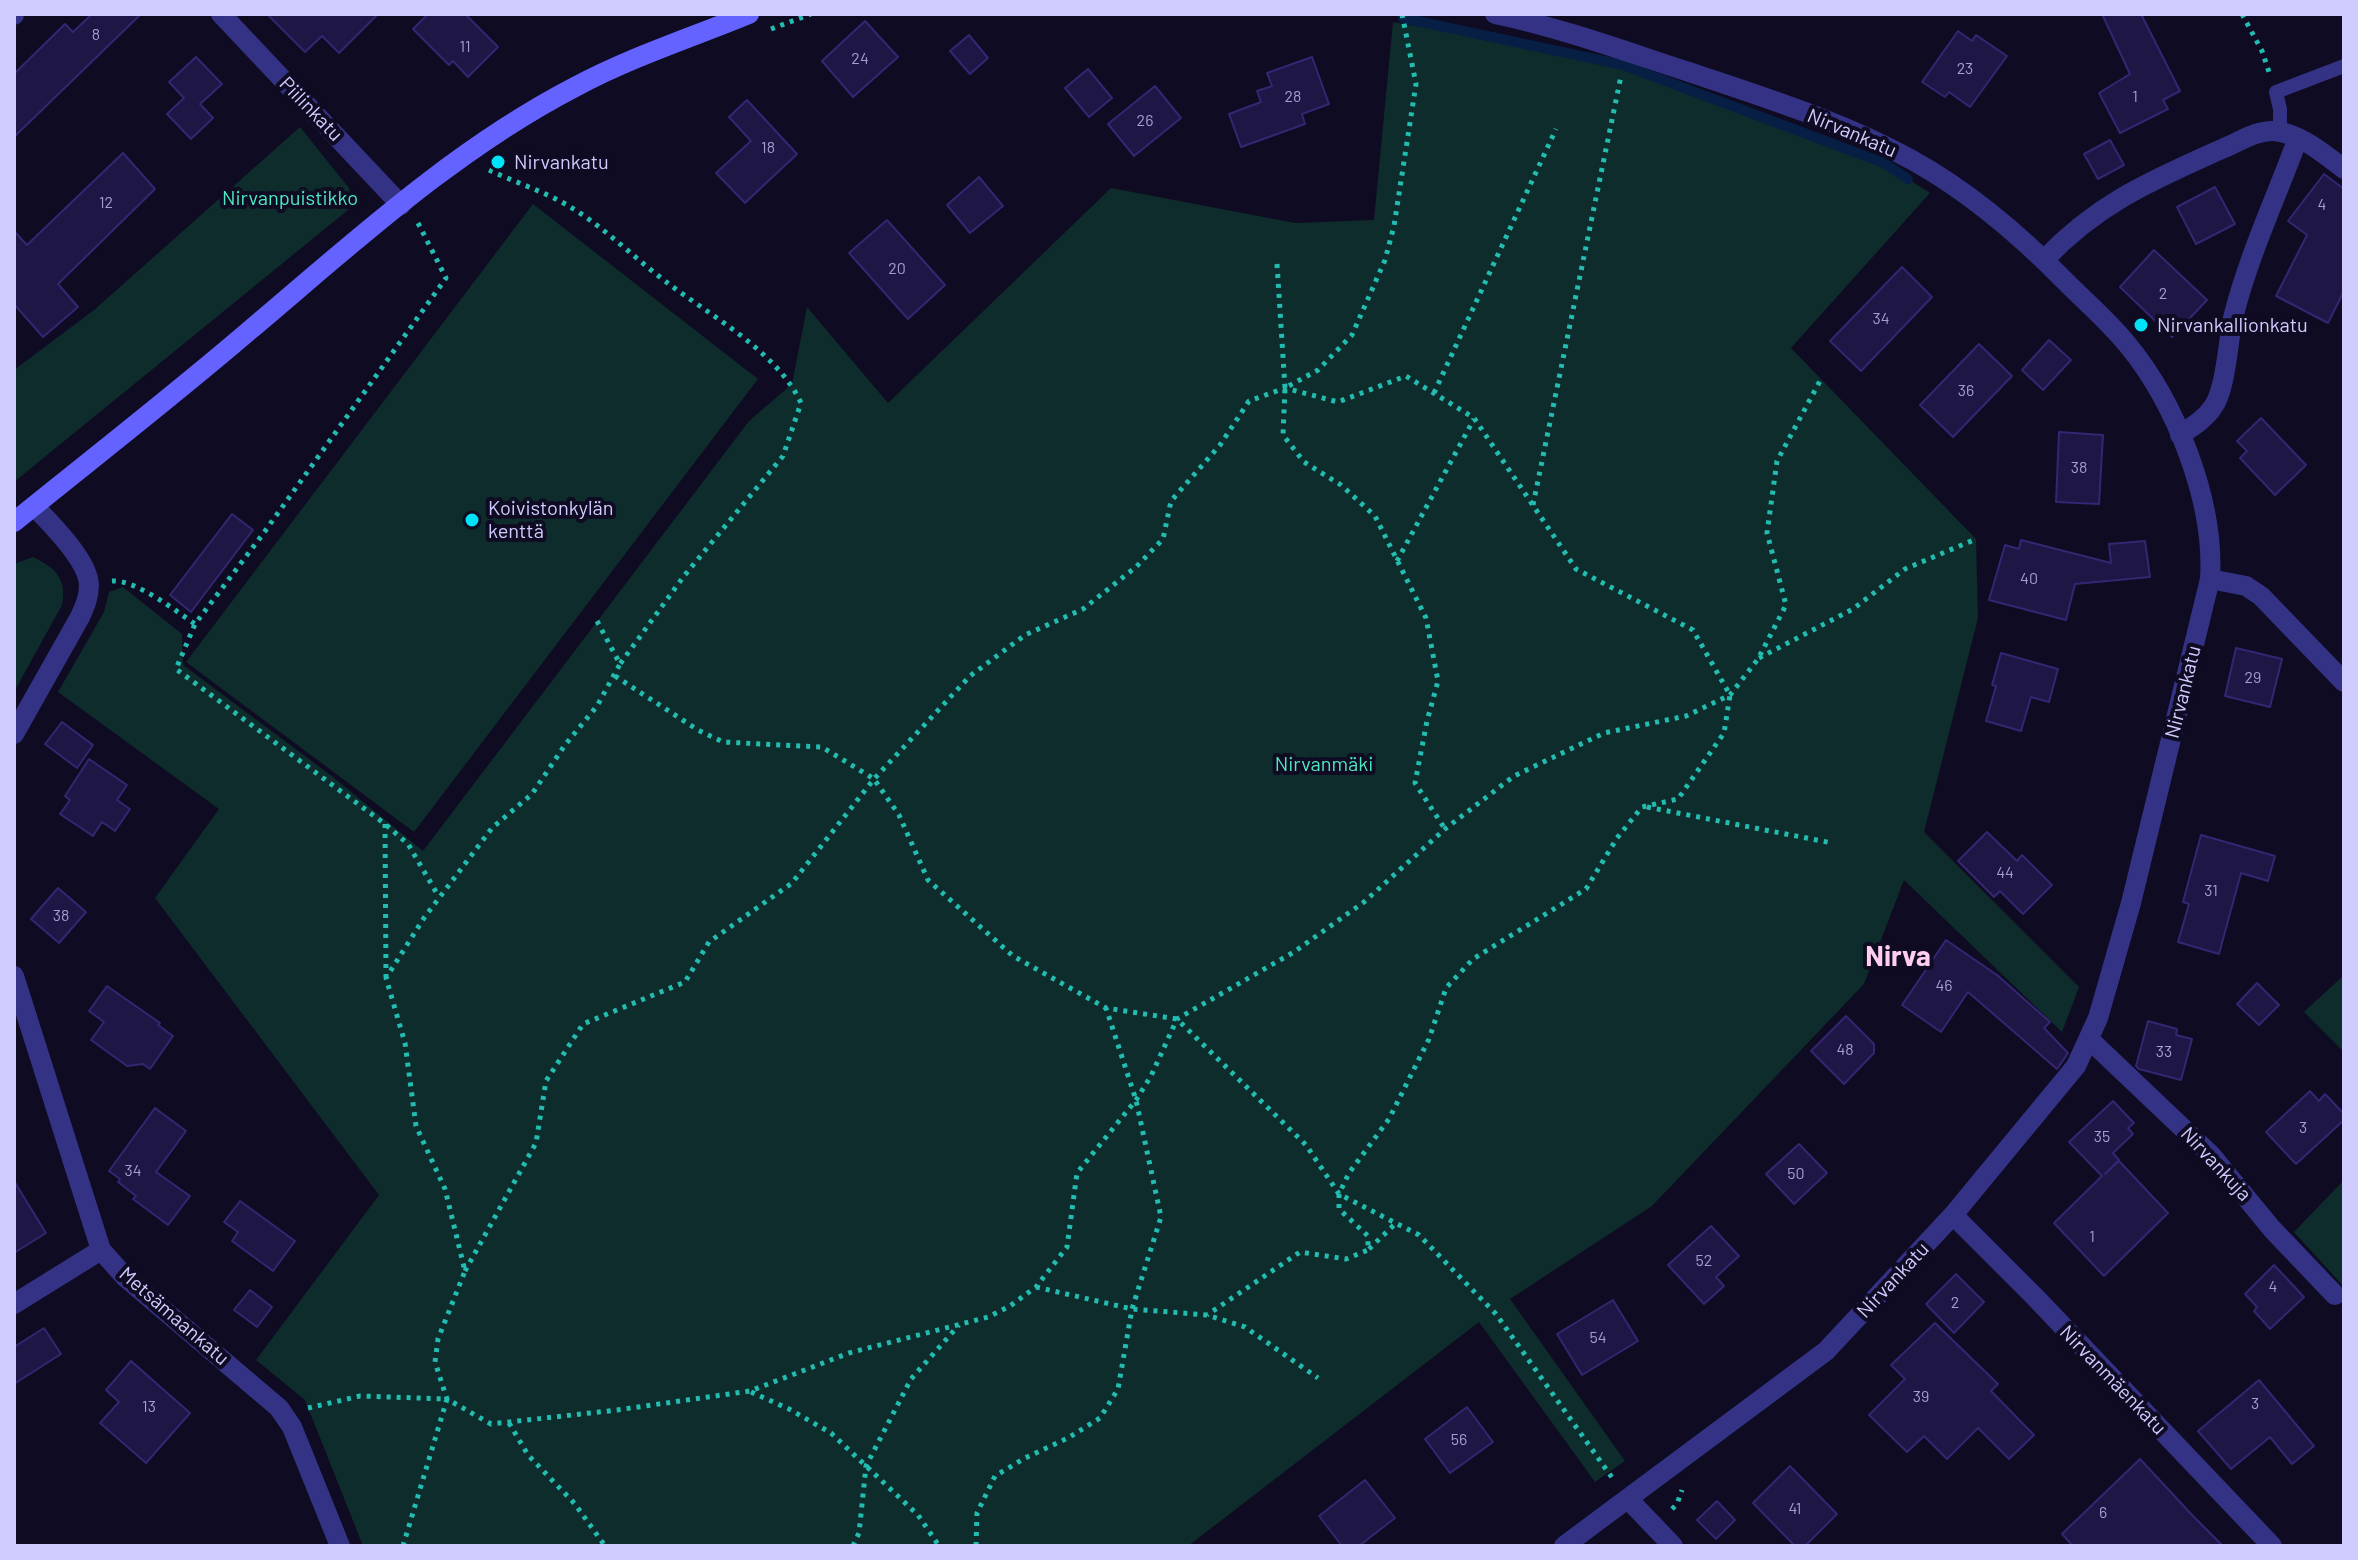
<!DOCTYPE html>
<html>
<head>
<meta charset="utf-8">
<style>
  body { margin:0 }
  #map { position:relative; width:2358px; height:1560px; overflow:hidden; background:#0f0b22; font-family:Barlow,sans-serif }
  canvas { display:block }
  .frame { position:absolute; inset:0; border:16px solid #d1ccff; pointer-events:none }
</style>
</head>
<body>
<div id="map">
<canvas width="2358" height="1560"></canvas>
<div class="frame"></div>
</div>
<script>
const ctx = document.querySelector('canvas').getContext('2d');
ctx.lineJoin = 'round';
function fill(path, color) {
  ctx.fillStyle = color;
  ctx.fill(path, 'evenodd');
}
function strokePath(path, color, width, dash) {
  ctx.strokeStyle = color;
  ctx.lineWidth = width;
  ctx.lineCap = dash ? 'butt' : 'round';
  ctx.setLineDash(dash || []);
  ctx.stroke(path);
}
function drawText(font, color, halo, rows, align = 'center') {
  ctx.font = font + ' Barlow,sans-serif';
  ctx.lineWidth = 8;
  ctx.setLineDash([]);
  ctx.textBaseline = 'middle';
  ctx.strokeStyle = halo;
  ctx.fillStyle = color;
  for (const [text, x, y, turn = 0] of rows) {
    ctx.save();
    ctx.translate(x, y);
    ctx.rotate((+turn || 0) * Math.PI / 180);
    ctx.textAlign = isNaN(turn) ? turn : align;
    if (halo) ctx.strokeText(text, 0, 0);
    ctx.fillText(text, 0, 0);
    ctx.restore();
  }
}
const green = new Path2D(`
  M1393,22L1597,57L1863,150L1930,193L1791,348L1976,539L1978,618L1924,832L2079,987L2062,1032L1904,880L1864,984L1652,1206L1510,1299L1625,1461L1595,1482L1479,1322L1188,1546H363L305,1400L256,1360L379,1195L155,898L219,809L58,692L104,612L109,592L123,587L182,634L183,665L333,777L423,851L749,421L792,384L807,307L888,403L1111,188L1295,223L1374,220Z
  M300,127L349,188L351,200L348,210L14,482V370L94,310Z
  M533,204L758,379L414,832L186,662Z
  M33,557C56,568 67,579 62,605L14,692V564Z
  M2344,975V1052L2304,1012Z
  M2344,1180V1287L2294,1232Z`);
const stream = new Path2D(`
  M1403,18L1623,65L1884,163L1908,179`);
const building = new Path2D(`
  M92,14H141L14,137V74L65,24L73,32Z
  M267,14H378L339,53L322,36L305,52Z
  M428,14H465L498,47L468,77L453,61L449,65L413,29Z
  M2102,14H2141L2180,91L2163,100L2168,109L2120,133L2099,93L2130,74Z
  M865,21L898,57L853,97L822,61Z
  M1958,31L1972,41L1976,35L2007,56L1970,107L1949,92L1945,97L1922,82Z
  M969,35L988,58L970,74L950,51Z
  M196,57L222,84L200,104L213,118L191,139L167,114L184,98L169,82Z
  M1312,57L1329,104L1302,114L1305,124L1241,147L1229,114L1261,102L1257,91L1272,86L1267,73Z
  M1088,69L1112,98L1089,117L1065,88Z
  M1155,86L1181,118L1134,156L1108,124Z
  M747,100L797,154L745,203L716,173L751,141L729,117Z
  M2110,140L2124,165L2098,179L2084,154Z
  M123,153L155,189L58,284L78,307L43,337L14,304V231L27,245Z
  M2324,174L2344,189V291L2328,323L2276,296L2307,235L2288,221Z
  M979,177L1003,206L970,233L947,205Z
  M2215,187L2235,224L2196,244L2177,207Z
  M887,220L945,285L908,319L849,253Z
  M2154,250L2207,300L2172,337L2120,287Z
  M1902,267L1932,297L1861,371L1830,341Z
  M2049,340L2071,360L2043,390L2022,370Z
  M1979,344L2012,376L1953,437L1920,405Z
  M2261,418L2306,465L2275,495L2240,458L2247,451L2237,441Z
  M2059,432L2103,435L2099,504L2056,502Z
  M232,514L253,530L191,612L170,595Z
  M2021,540L2111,563L2109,544L2145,541L2150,577L2075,584L2066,620L1989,600L2005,545L2019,549Z
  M2236,648L2282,659L2270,707L2225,696Z
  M2001,653L2058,669L2049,702L2031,697L2021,731L1986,721L1996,686L1992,685Z
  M62,722L93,745L77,768L45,744Z
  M89,759L127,785L117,800L130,809L115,831L102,822L93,836L60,814L70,800L65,796Z
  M1987,832L2017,861L2022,855L2052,885L2023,914L2000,891L1994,897L1958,861Z
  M2201,835L2275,856L2268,881L2241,873L2219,954L2178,942L2189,904L2183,902Z
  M58,888L86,912L59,943L31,919Z
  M1946,940L1997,975L2050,1022L2044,1028L2068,1053L2057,1069L1968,992L1941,1032L1902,1005Z
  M2257,983L2279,1005L2259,1025L2237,1004Z
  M107,986L160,1023L158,1025L173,1036L150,1069L143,1064L127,1066L91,1040L104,1022L89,1011Z
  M1846,1016L1874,1044V1053L1844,1084L1811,1051Z
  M2148,1021L2177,1029L2176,1035L2192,1039L2181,1080L2139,1069L2136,1066Z
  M2310,1091L2319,1101L2325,1094L2344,1114V1120L2296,1164L2266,1132Z
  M2113,1101L2134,1123L2128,1128L2133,1134L2113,1153L2119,1160L2105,1174L2119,1161L2168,1213L2104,1276L2054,1223L2102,1176L2069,1142Z
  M155,1108L186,1131L156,1172L190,1196L168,1225L133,1199L136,1196L118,1182L120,1179L109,1171Z
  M1799,1144L1827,1173L1794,1204L1766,1174Z
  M14,1181L46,1233L14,1253Z
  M240,1201L295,1241L273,1271L232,1241L238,1232L224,1222Z
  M1711,1226L1739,1256L1716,1277L1724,1286L1704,1304L1668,1265Z
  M2274,1265L2304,1297L2270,1329L2254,1311L2257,1307L2245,1294Z
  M1956,1274L1984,1302L1954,1333L1926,1304Z
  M250,1290L272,1307L257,1327L234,1310Z
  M1613,1300L1638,1341L1582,1375L1557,1334Z
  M1935,1323L1998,1384L1991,1391L2034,1435L2009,1459L1978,1428L1947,1459L1924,1436L1907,1452L1869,1415L1905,1379L1891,1365Z
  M44,1328L61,1354L14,1384V1347Z
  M131,1361L190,1413L146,1463L100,1423L119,1402L106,1390Z
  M2259,1380L2314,1446L2292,1464L2270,1437L2231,1469L2198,1431Z
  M1467,1407L1493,1442L1450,1473L1425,1439Z
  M2140,1459L2194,1517L2223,1546H2073L2062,1534Z
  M1790,1466L1837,1514L1805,1546H1795L1753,1503Z
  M1365,1480L1395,1518L1359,1546H1342L1319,1516Z
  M1717,1501L1735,1520L1716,1539L1697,1520Z`);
const path = new Path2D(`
  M1402,14L1416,84L1394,226L1385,260L1352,335L1318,370L1285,388L1283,435L1304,462L1341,485L1375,516L1426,618L1438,681L1427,721L1415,783L1445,829
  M2242,14L2262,51L2269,72
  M771,29L811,14
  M489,170C514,182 543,191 567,205C603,226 632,256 665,281C709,315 777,351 801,403L783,456L684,576L620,664
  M418,223L446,278L263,534L195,624L176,669L385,824L408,844L439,897
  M1277,264L1285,388
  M1434,393L1556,129
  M1533,505L1621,76
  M1397,561L1474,419
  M112,581C135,579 176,611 195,624
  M597,621L620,664L597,706L565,745L532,794L492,828L424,918L386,978L405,1043L416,1126L445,1189L465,1271L438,1339L435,1362L447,1399L491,1424L617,1410L750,1391L849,1353L988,1317L1010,1306L1036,1287L1067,1247L1077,1173L1136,1100L1151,1076L1177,1019L1294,952L1364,902L1445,829L1514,776L1604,733L1686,716L1730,695L1758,659L1786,605L1767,533L1777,461L1821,379
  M1759,658L1853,609L1905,569L1976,539
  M615,676L698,730L723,742L822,747L874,779L899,815L928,880L1013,956L1106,1008L1177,1019L1306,1145L1339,1194L1419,1235L1496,1314L1613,1479
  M1647,807L1832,843
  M385,824L386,977
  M1369,1249L1396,1223
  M465,1271L536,1143L546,1081L583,1024L685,982L709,942L792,883L874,779L970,676L1025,635L1083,609L1136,567L1163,539L1171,501L1220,445L1249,401L1285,388L1338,402L1406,376L1474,418L1576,569L1693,630L1730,695L1724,733L1678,799L1642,807L1617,838L1586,889L1473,959L1446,988L1429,1039L1389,1119L1349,1173L1339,1194V1209L1368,1236V1250L1346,1259L1300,1252L1207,1315
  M1036,1287L1132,1309L1207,1315L1245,1327L1318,1378
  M751,1392L789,1409L831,1433L918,1515L939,1546
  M308,1408L360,1396L447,1399L403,1546
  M509,1423L528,1455L575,1504L605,1546
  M1672,1509L1677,1504L1682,1490
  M853,1546L859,1533L866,1466L911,1379L959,1325
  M976,1546L977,1513L995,1476L1025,1458L1068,1438L1100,1418L1118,1389L1132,1309L1161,1217L1136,1100L1106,1008`);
const lane = new Path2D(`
  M2280,132V109L2276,92L2344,66`);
const street = new Path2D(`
  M221,14L401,205
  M1495,14C1562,28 1627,52 1692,73C1766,98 1843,122 1912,160C1970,192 2021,236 2067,283C2087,303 2109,322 2127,344C2176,403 2215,502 2210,579L2131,903L2098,1018L2076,1066L1953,1215L1826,1351L1564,1546
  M14,15V14
  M2044,260C2099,202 2153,180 2224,148C2241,141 2256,130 2275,131C2301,134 2324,154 2344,169
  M2180,435C2192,427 2205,419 2213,407C2226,389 2228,341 2233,318C2248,257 2276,198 2298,138
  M2210,579L2246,586L2261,596L2344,682
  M14,734L80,617C85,606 89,597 89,585C88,560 51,524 34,506
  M14,976L101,1250L126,1278L279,1408L292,1427L340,1546
  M2090,1040L2212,1156L2272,1229L2335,1295
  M1953,1215L2035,1297L2272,1546
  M14,1304L101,1250
  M1628,1499L1673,1546`);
const secondary = new Path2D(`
  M14,522C93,458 173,396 250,330C352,244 455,149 575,87C631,57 690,38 749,14`);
const markers = [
  [498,162,8,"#00e2f7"],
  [2141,325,8,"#00e2f7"],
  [472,520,8,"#00e2f7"]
];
const numberNames = [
  ["8",96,35],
  ["11",465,47],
  ["24",860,59],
  ["23",1965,69],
  ["28",1293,97],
  ["1",2135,97],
  ["26",1145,121],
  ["18",768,148],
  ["12",106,203],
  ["4",2322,205],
  ["20",897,269],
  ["2",2163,294],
  ["34",1881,319],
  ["36",1966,391],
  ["38",2079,468],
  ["40",2029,579],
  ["29",2253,678],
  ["44",2005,873],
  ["31",2211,891],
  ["38",61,916],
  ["46",1944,986],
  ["48",1845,1050],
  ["33",2164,1052],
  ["3",2303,1128],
  ["35",2102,1137],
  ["34",133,1171],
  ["50",1796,1174],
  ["1",2092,1237],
  ["52",1704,1261],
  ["4",2273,1287],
  ["2",1955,1303],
  ["54",1598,1338],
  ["39",1921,1397],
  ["3",2255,1404],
  ["13",149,1407],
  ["56",1459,1440],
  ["41",1795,1509],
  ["6",2103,1513]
];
const streetNames = [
  ["Piilinkatu",311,109,46],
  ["Nirvankatu",1852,133,23],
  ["Nirvankatu",2183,692,-76],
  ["Nirvankuja",2216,1164,47],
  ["Nirvankatu",1893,1280,-47],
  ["Metsämaankatu",174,1316,41],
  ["Nirvanmäenkatu",2113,1380,46]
];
const poiNames = [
  ["Nirvankatu",514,162],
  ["Nirvankallionkatu",2157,325],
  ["Koivistonkylän",488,508],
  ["kenttä",488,531]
];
const parkNames = [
  ["Nirvanpuistikko",290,198],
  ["Nirvanmäki",1324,764]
];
const districtNames = [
  ["Nirva",1898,957]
];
fill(green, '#0e2c2b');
strokePath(stream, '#071f45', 10);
fill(building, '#1e1644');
strokePath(building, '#342672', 2);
strokePath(path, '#23bcb0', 5, [4, 6]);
strokePath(lane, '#343285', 14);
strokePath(street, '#343285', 20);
strokePath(secondary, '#6463ff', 20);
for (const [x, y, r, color] of markers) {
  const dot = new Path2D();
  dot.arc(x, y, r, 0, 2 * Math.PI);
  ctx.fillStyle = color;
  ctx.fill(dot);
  strokePath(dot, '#0f0b22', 3);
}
drawText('16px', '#a49ed0', null, numberNames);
drawText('20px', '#d1ccff', '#0f0b22', streetNames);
drawText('20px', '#d1ccff', '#0f0b22', poiNames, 'left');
drawText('20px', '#4ee9c0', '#0f0b22', parkNames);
drawText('bold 28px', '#ffceee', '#0f0b22', districtNames);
</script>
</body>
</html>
